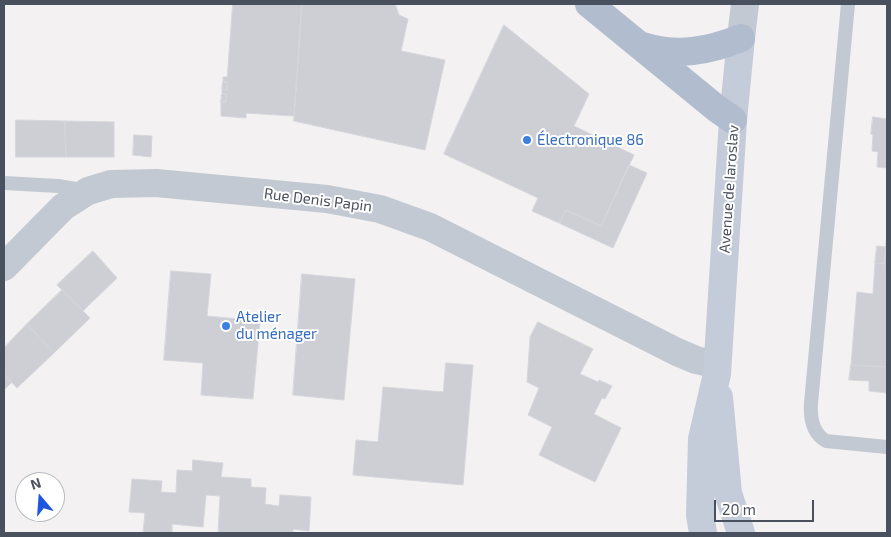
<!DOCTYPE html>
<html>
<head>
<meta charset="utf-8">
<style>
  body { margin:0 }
  #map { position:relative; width:891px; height:537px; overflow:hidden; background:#f3f1f1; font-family:"Exo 2",sans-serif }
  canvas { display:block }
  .frame { position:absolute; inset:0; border:5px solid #49515e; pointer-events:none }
  .north { position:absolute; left:15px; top:472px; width:50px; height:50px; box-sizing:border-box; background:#fff; border:1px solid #b6b9bf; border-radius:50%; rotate:342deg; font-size:14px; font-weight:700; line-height:20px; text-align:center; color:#49515e }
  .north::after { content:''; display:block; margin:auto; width:18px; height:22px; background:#1e56e0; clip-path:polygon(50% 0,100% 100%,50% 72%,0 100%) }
  .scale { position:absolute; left:714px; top:500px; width:100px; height:22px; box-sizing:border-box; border:2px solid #49515e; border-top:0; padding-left:6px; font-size:15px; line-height:18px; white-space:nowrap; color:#49515e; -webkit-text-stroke:4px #fff; paint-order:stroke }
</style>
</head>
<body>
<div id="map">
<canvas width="891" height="537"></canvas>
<div class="frame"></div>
<div class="north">N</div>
<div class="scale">20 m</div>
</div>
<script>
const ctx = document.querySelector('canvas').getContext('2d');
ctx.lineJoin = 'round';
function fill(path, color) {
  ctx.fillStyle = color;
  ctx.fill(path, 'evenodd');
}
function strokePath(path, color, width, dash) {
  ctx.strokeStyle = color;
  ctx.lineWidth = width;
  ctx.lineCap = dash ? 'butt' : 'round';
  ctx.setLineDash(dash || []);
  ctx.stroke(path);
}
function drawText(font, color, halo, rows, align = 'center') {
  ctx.font = font + ' "Exo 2",sans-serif';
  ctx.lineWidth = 4;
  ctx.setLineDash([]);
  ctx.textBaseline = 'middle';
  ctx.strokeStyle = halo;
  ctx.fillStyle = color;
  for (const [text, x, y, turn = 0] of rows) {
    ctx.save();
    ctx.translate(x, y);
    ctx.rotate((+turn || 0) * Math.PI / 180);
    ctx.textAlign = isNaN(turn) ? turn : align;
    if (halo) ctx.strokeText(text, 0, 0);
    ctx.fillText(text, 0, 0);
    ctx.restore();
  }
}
const building = new Path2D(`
  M233,4H302L294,116L246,113V118L221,116V102H226V94H222V89L227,90V82H223V77H227Z
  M302,4H395L399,15L408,19L401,51L445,60L425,150L294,121Z
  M504,25L589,94L574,126L634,155L601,226L566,210L559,223L532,211L538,198L444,154Z
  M223,82H227V90L222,89Z
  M222,94H226V102H221Z
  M873,117L887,119V168L877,167L878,152L872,151L873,135L871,134Z
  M16,120L65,121L66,157H16Z
  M65,121L114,122V157H66Z
  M134,135L152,136L151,157L133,155Z
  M629,165L647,173L613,248L559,223L566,210L601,226Z
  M887,232V367L851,365L857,292L873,294L875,263L884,264Z
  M877,246L886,247L884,264L875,263Z
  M93,251L117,278L83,311L57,285Z
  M171,271L211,274L207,316L260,321L253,399L201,395L203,363L164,360Z
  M302,274L355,279L344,400L293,395Z
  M62,290L90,318L54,353L27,324Z
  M538,322L593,349L580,374L598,382L599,380L612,386L605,399L602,398L594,414L621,428L595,482L539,455L552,427L528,415L539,388L527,382L530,337Z
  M27,324L54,353L17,388L4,374V348Z
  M446,363L473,365L463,485L353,475L356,440L378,442L383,387L443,392Z
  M851,365L887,367V393L869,391V381L849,380Z
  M4,374L12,382L4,390Z
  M193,460L223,463L221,477L251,479V487L266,488L265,504L279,506L280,495L311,497L309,531L293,529V533H218L220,496L206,495L203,527L172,524V533H143L145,513L129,512L132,479L162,481L161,492L176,493L177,470L192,471Z`);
const lane = new Path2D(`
  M848,4L811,403C810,418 812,433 826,441L887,447
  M4,183L58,186L87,191`);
const street = new Path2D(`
  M741,38L745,4
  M4,267L63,207L88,191L111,184L156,183L327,199L380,209L430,227L677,352L696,360L717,365`);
const secondary = new Path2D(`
  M719,397L728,493L741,533
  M703,533L700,515L702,439L717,374L733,120L741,38`);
const primary = new Path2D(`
  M589,4L716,108L733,120
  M643,46C677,57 709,51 741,38`);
const markers = [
  [527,140,5,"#3f7fe0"],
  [226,326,5,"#3f7fe0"]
];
const shopNames = [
  ["Électronique 86",537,140],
  ["Atelier",236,317],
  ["du ménager",236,334]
];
const streetNames = [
  ["Avenue de Iaroslav",729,189,-86],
  ["Rue Denis Papin",318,200,7]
];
fill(building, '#cecfd5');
strokePath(building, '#d5d6dc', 1);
strokePath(lane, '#c2c9d2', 14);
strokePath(street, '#c2c9d2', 28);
strokePath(secondary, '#c4cbd9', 28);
strokePath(primary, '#b1bcce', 28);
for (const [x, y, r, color] of markers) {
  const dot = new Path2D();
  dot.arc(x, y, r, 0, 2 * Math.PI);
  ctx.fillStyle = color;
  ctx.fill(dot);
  strokePath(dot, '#fff', 2);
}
drawText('15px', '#366cbe', '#fff', shopNames, 'left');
drawText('15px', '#49515e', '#fff', streetNames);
</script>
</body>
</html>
